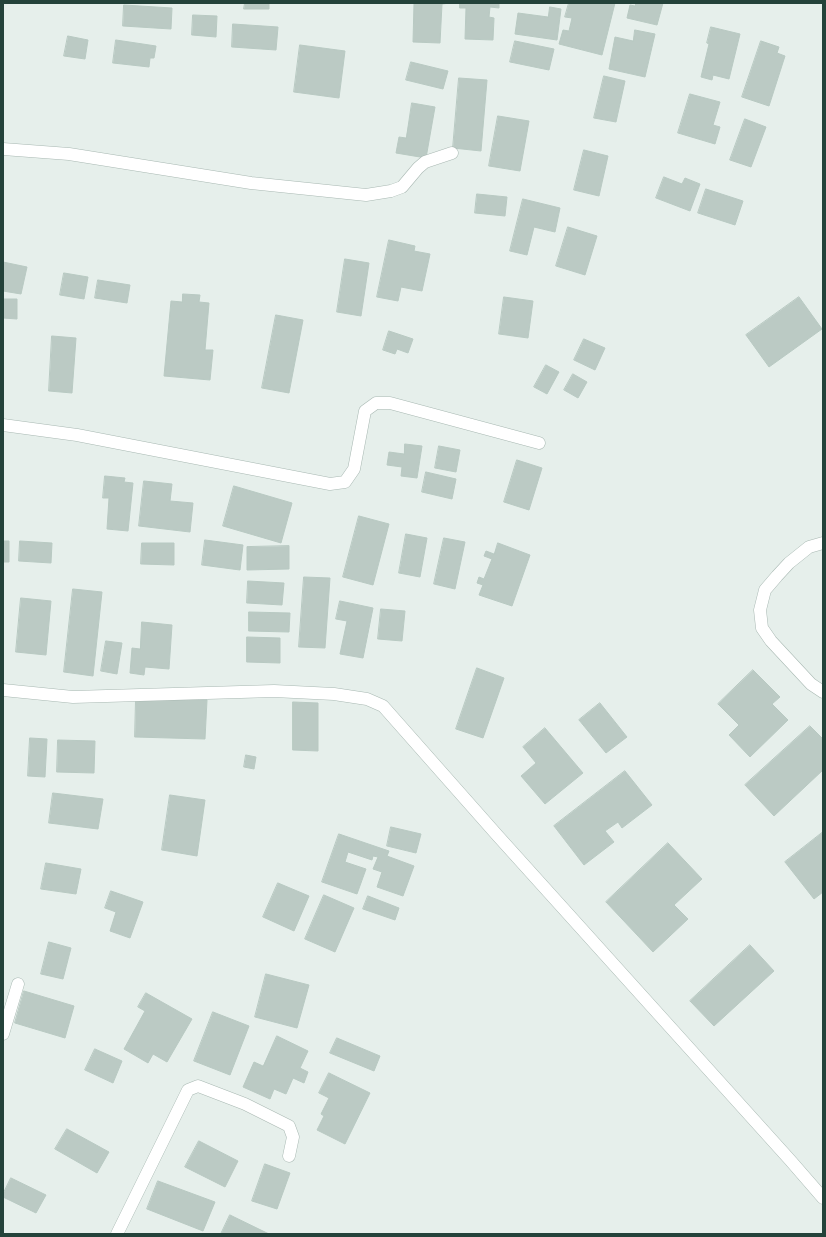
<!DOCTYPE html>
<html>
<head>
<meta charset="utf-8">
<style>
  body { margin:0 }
  #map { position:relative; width:826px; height:1237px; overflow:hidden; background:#e6efeb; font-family:"Roboto Condensed",sans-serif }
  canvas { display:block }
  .frame { position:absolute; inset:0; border:4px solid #24423a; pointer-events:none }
</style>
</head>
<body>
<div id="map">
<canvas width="826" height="1237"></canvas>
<div class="frame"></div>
</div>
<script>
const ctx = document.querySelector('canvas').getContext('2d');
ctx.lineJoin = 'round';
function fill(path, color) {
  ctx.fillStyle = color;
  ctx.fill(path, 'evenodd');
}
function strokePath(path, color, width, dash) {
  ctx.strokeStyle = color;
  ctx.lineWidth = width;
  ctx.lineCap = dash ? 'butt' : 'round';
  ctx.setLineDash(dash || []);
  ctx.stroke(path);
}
const building = new Path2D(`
  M245,3H269V9H244Z
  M412,3H450L442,4L440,43L413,42L414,4Z
  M460,3H499V8L490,7L489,17L494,18L493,40L465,39L466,8H460Z
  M569,3H615L602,55L559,44L563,30L569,31L572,18L565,17Z
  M636,3H663L657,25L627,18L630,5L635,6Z
  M124,5L172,8L171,29L123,26Z
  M550,7L561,9L557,40L515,34L518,13L548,17Z
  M193,15L217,16L216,37L192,35Z
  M233,24L278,27L276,50L232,47Z
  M711,27L740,34L729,79L713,75L712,80L701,77L709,44L707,43Z
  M635,30L655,34L645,77L609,69L615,37L633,41Z
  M68,36L88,40L85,59L64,56Z
  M116,40L156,46L154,58H150L149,67L113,63Z
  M515,41L554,49L549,70L510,62Z
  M761,41L779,47L777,53L785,56L769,106L742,97Z
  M300,45L345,51L339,98L294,92Z
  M411,62L448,71L443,89L406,80Z
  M604,76L625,81L616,122L594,118Z
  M459,78L487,80L481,151L453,148Z
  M690,94L720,102L713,125L720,127L715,144L678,133Z
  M412,103L435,107L426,158L396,153L399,137L406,138Z
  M498,116L529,121L520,171L489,166Z
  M745,119L766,127L751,167L730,160Z
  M584,150L608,156L599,196L574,190Z
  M664,177L682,184L685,178L700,184L690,211L656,198Z
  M706,189L743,201L735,225L698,213Z
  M477,194L507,197L505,216L475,213Z
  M523,199L560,208L555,232L534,227L527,255L510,251Z
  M568,227L597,236L585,275L556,266Z
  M389,240L415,246L414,251L430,254L422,291L401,287L398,301L377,297Z
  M345,259L369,263L361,316L337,312Z
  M3,262L27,267L21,294L3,291Z
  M64,273L88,277L84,299L60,295Z
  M98,280L130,285L127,303L95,298Z
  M183,294L200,295L199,302L209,303L205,350H213L210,380L164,376L171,301L182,302Z
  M504,297L533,301L528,338L499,334Z
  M799,297L822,329L769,367L746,335Z
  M3,299H17V319L3,318Z
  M276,315L303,320L289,393L262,388Z
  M389,331L413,339L408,353L397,349L395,354L383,350Z
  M52,336L76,338L72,393L49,391Z
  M584,339L605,348L595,370L574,360Z
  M546,365L559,372L547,394L534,387Z
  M573,374L587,382L578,398L564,390Z
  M405,444L422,446L417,478L401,476L402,467L387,465L389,452L404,454Z
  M439,446L460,450L456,472L435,468Z
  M517,460L542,468L529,510L504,502Z
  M426,472L456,479L452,499L422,492Z
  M105,476L125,478L124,482L133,483L128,531L107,529L109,498H103Z
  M144,481L172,484L170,501L193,503L190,532L139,526Z
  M234,486L292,503L281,543L223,526Z
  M359,516L389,524L373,585L343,577Z
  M406,534L427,538L420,577L399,573Z
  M444,538L465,542L455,589L434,584Z
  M205,540L243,545L240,570L202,565Z
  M3,541H9V562H3Z
  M20,541L52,543L51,563L19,561Z
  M142,543H174V565L141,564Z
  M498,543L530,555L512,606L479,595L483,585L477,583L479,577L484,579L492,559L484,556L486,551L494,554Z
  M289,546V569L247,570V547Z
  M304,577L330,578L325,648L299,647Z
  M248,581L284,583L282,605L247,603Z
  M73,589L102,592L93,676L64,672Z
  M21,598L51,601L46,655L16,652Z
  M340,601L373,608L363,658L340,654L347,621L336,619Z
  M381,609L405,611L402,641L378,639Z
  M249,612L290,613L289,632L249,631Z
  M142,622L172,625L169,669L145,667L144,675L130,673L132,648L140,649Z
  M247,637L280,638V663L247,662Z
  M106,641L122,643L117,674L101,671Z
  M477,668L504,678L483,738L456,729Z
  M753,670L780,697L772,704L788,720L750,757L729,735L739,725L718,704Z
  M136,698L207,700L205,739L135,737Z
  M293,702L318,703V751L293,750Z
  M600,703L627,737L606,753L579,720Z
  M810,726L823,739V770L774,816L745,785Z
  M545,728L583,773L545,804L521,776L536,763L523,747Z
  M30,738L47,739L45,777L28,776Z
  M58,740L95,741L94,773L57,772Z
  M246,755L256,757L254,769L244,767Z
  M625,771L652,805L622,828L618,822L605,831L614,842L584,865L554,826Z
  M53,793L103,799L98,829L49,823Z
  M170,795L205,800L197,856L162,850Z
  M391,827L421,834L416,853L387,846Z
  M823,832V892L814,899L785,862Z
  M339,834L389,851L387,856L414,866L403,896L377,887L382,872L373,869L378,857L373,856L372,860L348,852L345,862L366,869L357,894L322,882Z
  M668,843L702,879L674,905L688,919L653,952L606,902Z
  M46,863L81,869L76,894L41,889Z
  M278,883L309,896L294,931L263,917Z
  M111,891L143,902L130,938L110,931L116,912L105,908Z
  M324,895L354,908L335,952L305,939Z
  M368,896L399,908L395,920L363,909Z
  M49,942L71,948L63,979L41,974Z
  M750,945L774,971L714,1026L690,1001Z
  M266,974L309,985L297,1028L255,1017Z
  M24,991L74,1006L65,1038L15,1023Z
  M146,993L192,1019L167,1062L153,1054L148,1063L124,1049L145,1011L138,1007Z
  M213,1012L249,1026L230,1075L194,1061Z
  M277,1036L308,1051L300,1068L308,1072L304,1083L293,1078L286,1094L274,1089L270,1099L243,1087L254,1062L263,1066Z
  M337,1038L380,1056L374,1071L330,1053Z
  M95,1049L122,1061L113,1083L85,1070Z
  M329,1073L370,1093L345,1144L317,1130L324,1116L321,1114L329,1098L319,1093Z
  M67,1129L109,1152L97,1173L55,1149Z
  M199,1141L238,1161L225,1187L185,1167Z
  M265,1164L290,1173L277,1209L252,1201Z
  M11,1178L46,1195L36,1213L3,1197V1194Z
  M158,1181L215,1202L203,1231L147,1209Z
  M230,1215L269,1234H221Z`);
const street = new Path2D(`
  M3,149L69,154L251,183L366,195L391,191L402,187L418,168L425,162L452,153
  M3,425L77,435L330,484L345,482L354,469L365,411L376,403H390L539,443
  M823,543L809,547L789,563L777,576L765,590L760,610L762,628L771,641L811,684L823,692
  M3,690L73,697L274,691L334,694L367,699L383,706L497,835L790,1160L823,1198
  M3,1034L18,984
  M117,1234L188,1090L198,1086L245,1104L289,1126L293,1137L289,1156`);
fill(building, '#bbcac4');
strokePath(building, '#b8c9c2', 1);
strokePath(street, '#a8b8b2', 13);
strokePath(street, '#fff', 12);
</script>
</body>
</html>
